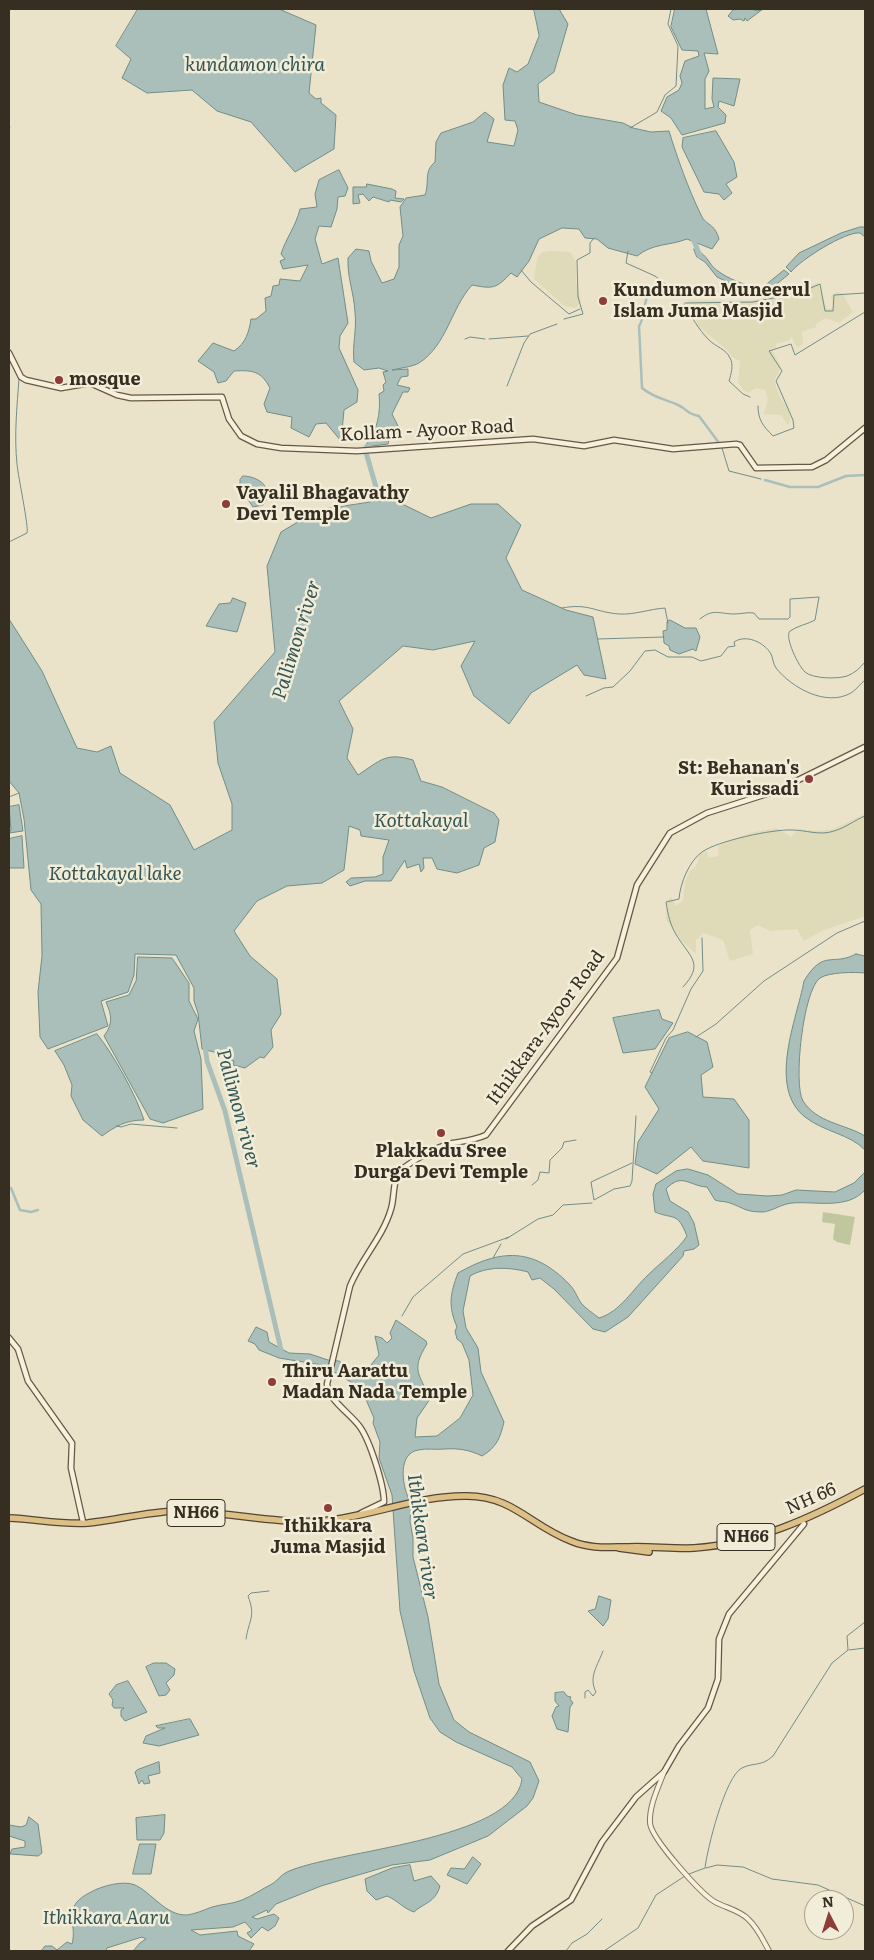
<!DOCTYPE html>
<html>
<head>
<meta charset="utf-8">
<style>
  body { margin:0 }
  #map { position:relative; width:874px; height:1960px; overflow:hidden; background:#eae3ca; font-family:Literata,serif }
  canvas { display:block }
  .frame { position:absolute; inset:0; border:10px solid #372e22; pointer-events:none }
  .north { position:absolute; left:804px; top:1890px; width:50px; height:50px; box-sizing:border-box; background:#f2edd9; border:1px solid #a7a190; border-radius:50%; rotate:355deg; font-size:14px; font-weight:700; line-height:20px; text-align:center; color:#372e22 }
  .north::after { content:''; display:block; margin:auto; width:18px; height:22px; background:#8e3c37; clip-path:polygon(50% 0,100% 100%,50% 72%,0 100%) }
</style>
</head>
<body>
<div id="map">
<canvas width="874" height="1960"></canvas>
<div class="frame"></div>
<div class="north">N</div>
</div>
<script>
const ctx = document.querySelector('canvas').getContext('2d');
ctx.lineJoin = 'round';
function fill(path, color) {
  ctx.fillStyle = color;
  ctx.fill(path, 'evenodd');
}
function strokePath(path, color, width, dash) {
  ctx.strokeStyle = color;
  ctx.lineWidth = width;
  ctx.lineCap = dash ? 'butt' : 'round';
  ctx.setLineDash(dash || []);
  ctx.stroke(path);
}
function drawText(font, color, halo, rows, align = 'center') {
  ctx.font = font + ' Literata,serif';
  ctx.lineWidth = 5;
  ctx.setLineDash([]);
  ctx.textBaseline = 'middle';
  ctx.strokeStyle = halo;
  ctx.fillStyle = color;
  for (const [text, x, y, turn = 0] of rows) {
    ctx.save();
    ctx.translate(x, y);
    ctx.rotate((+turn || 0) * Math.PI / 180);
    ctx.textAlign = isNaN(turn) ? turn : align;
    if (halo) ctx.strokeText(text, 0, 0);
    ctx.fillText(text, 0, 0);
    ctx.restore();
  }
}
const farmland = new Path2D(`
  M552,251L570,252L576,262V281L581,302L576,308L564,306L534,279L537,259L542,252Z
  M818,283L827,309L833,308L831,295L837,292L842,293L853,312L839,323L825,318L816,324V327L802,332L803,344L797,348L791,336L790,340L776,344V348H771L781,367L774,381L779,395L788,409L791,419L788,425L781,415L764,414L768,399L765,390L756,388L748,393L743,390L738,382L740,361L732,357L728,351L698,326L688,300L750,301L792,292Z
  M865,814V916L822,931L804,941L797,929L771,931L758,925L750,930L753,954L730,961L723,940L703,933L696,940V954L683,942L666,920L667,901L671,897L676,906L683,900L685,882L690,871L696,866L700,854L707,851L708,858L718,856L719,846L726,842L750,833L777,828L791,837L798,829L819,831L833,829Z`);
const green = new Path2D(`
  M823,1212L855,1217L850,1245L837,1242L833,1239L835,1224L822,1222Z`);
const water = new Path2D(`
  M138,9H279L316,25L309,93L316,99L321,98V103L336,115L334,149L295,172L251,122L217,111L192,90L147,93L122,78L131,59L116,46Z
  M534,9H559L568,24L554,72L538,84L539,102L577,115L623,123L633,128L651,132L669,131C678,160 688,188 701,215C707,227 714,222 719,239L712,249L687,239C669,246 653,243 637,256L608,248L597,239L585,238L579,229L562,228L539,239L529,261L517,277L511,273C496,289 493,289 472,285C451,308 447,345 419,363C412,367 400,368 392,370L408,369V376L401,377L397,385L410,388L408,392H403L392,414L399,428L390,435L388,444L364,447C377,433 381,413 379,394L384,391L383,385L386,382L383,372L388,371L379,368L364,370L354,362C352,345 357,330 355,312C354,293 347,277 348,258L356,249L369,251L371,261L382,283L394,279L399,267V245L403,236L400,207L406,198L425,195C430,182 423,172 435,162L436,142L441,133L473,122L485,112L494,119L487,142L514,146L518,130L515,121L505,120L503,85L509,68L517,72L528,64L539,36Z
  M675,9H706L718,54L704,53L709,71L705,79V109L714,107L712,99L713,78L740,79L734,106L719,101L718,107L726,115L725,123L682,135L671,118L661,111L667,97L679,90L682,83L680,76L685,61L699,56L698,51L682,50L671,27Z
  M752,9L757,11L763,9L747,21L745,18L744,21L740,19L733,20L728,16L733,10Z
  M716,131L734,162L737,177L726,184L732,193L724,200L719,194L704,192L682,147L683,138Z
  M339,170L348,188L345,196L338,197L337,209L331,227L319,226L315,239L322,264L338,258L348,323L340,336L339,348L358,390L357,402L344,410L341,441L326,423L316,424L309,437L291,428L292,417L267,412L264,404L270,388C261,371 253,370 234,371L226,381L218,383L214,372L198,361L213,343L234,351C246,343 249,332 251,319H256L266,311L265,298L271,296L273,286L279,285L280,279L300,281L308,265L283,269L280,261L285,259L281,254C286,238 296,226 300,209L317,207L315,194L319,180Z
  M367,184L392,189L396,191L395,198L404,199L401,202L390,200L389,202L373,197L369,201L363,194L358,195L360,203L353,204V187H366Z
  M860,227H865V237L860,233C846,231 800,260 791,272L786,267L799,253L841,233Z
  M694,249C701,251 707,258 710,263C717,275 750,289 763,287L784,270L789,274L768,291L758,294L746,291L717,277L705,262L697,257Z
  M243,476C259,476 276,489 263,505L253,507L240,488V480Z
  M392,499L431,518L471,504H498L521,525L506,558L522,590L566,610L593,617L606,679L584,675L577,665L531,693L509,724L474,696L461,666L475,641L433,650L403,646L339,701L353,729L347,758L358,775C381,760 386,752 413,760L421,781L442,787L494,813L499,820L495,842L484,848L479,865L457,873L437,869L432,858H423L424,868L421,872L419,864L407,868L405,860L391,881H365L350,886L346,882L351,878L375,877L383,874V857L389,840L361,836L360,830L349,826L344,870L322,883L287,886L257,901L234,931L250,956L277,979L281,1014L271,1030L273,1047L264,1058L260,1057L245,1068L233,1065L234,1061L227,1059V1054L223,1051L218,1053L202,1049L198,1013L194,1001V988L176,955L135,954L134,975L128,992L101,1001L108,1026L48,1049L40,1037L38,992L42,956L41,904L31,890L24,819L19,793L9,781V619L42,671L77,748L97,752L111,746L120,773L170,805L194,850L232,830V804L218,763L214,722L275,652L267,566L281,532L318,510Z
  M233,598L246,603L237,632L206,626L219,604L230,603Z
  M670,620L685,628H696L700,637L696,651L693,649L679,654L670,650L669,646L664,643L663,631L667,630V622Z
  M19,805L23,831L9,833L11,830L9,807Z
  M22,836L24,868H9V839Z
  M856,954L865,956V973C854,972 829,972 820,978C803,990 793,1084 803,1101C817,1123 845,1124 865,1136V1150C850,1134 824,1132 805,1117C767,1087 797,1019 804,981C824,948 832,967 856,954Z
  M138,957L172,958L189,983V1001L198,1019L194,1031L201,1059L203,1109L163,1123L150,1119L104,1036C113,1024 112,1016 106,1002L129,995L136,981Z
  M659,1010L662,1019L673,1023L655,1049L623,1053L613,1018Z
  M688,1032L707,1042L713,1067L701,1075L703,1097L734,1099L749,1120V1168L703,1161L691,1147L657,1174L635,1164L638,1142L659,1109L645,1087L669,1038Z
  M97,1034C114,1055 136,1095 144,1120C126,1120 116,1126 102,1136L83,1120L71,1096L72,1085L64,1065L55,1051Z
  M688,1169L708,1175L738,1194L768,1196L782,1195L796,1190L835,1192L854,1183L865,1172V1190C847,1210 816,1201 792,1203C781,1204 773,1211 763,1212C745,1212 744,1208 730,1203C725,1201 720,1202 715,1200L707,1187C689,1186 682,1172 666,1189L670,1201L688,1212L694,1223L699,1245L694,1249L684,1251L683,1256L628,1317L605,1332L593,1329L554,1289L540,1278L532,1280L528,1272C509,1267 487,1266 470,1276L463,1311L466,1328L478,1348L481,1372L504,1422C500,1438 497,1447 482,1456C470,1450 458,1448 445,1449C436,1450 427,1448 418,1450C398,1454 402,1483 408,1497C409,1500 413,1502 414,1506L411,1510L410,1521L413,1538V1557L428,1617L439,1684L454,1720L469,1732L530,1762L539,1781L533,1798L527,1806L488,1836L430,1860L392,1865L321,1886L276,1904L268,1913L267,1910L252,1917L257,1919L274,1914L279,1918L275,1926L268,1931L262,1927L251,1938L247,1933L252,1930L245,1922L233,1927L191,1930L200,1935L237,1931L238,1936L254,1944L249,1951H133L140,1943L146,1939L142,1937L107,1948L106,1951H35H41L45,1946H52L57,1950L67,1942L72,1944C78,1923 60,1907 91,1892C101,1886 124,1880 135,1885C151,1892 166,1916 187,1915C195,1914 204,1910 212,1907C222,1904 233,1904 242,1900C252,1896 262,1889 272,1884C277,1881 281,1875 287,1872C334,1850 514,1841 522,1779L512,1767L456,1742L440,1732L430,1718L414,1671L400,1611L392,1495L379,1458L380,1442L373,1423L374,1418L361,1388L322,1365L279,1358L259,1350L255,1344L248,1341L256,1327L267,1332L269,1342L289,1353L310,1354L328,1360L339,1361L362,1376L379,1355L375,1336L382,1338L387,1343L392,1338L390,1333L396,1320L426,1341L427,1344C410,1371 420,1374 430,1399L417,1418L415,1437L437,1436L460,1418L473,1395L469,1360L462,1343L457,1339L455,1331L457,1327C448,1306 450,1294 458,1273C500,1249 533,1247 569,1284C575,1290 577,1297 581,1303C586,1309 593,1313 599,1318C620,1312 633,1289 648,1275C659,1264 679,1249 687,1236C677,1211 674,1220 655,1212L653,1194L656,1184L676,1171Z
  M599,1596L611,1600L608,1619L603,1626L588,1611L595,1609Z
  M154,1663H166L175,1669L174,1675L166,1683L170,1690L166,1695L159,1696L146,1667Z
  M128,1681L147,1712L125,1721L121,1716V1710L124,1708H114L112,1705L113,1700L109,1694L116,1685Z
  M564,1692L567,1696L571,1697L570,1699L573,1703L570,1707L568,1732L557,1729L552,1716L556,1707L559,1706L555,1701V1693Z
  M190,1719L199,1735L159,1746L143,1743L146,1736L165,1728H158L156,1726Z
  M159,1762L160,1773L148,1776L150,1783L144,1784L142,1780L139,1784L135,1772L137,1770Z
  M165,1815L164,1833L160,1840H137L136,1818Z
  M29,1817L38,1824L42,1853L38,1856L10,1854L12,1849L25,1847V1841L9,1836V1825L21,1827L26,1825Z
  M140,1844H156L151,1874H133Z
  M473,1857L481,1864L467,1884L447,1875L451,1868L464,1869Z
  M410,1865L414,1881L431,1876L440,1886C435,1903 425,1902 414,1912C404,1909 397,1900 387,1896L376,1900L367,1891L365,1879L392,1868Z`);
const stream = new Path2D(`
  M9,127H10
  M630,128L657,112L665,95L676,86L678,46L668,24L671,9
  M628,251L626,263L655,276L670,288
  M521,270L531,282L569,314L580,309
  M685,303L753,302L799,293L820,284L825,311H833L834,295L865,293
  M684,304C692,317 698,329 709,340C716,347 726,349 730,358C734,365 731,374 729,381L743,394L750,397
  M564,319L583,314L578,297L577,260L590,253V243L594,238
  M465,339L470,337L485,339
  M489,339L528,336
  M507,386L524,343L530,334L557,324
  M758,406C758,420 763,426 773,436L794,428L793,420L776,381L782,371L769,351L791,344L795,355L865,312
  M722,448L729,471L761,479
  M9,542L27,533C29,527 18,476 17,464C14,436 17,406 19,379
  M562,608C589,603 594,612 619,614C634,615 650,609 665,608L668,623
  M700,619C713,608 720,614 734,614C741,614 747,612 754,613L759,619H788L790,617V599L819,597L815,620C808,624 797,626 790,631C784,637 799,667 805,672C813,679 838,679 847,676C855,673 860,668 865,662
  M598,639L664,637
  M586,696L604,688L613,687L630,671L645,651L655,650L668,657H692L701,661L721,656L728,647L735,646L734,642C746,634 764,642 771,654C773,658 773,664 776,668C792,688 826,707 851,693C856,690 860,684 865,680
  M9,797L19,793
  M683,987C704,964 691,958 677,936C670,925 668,915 666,902L679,899C680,884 689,861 702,852C717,841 773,829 792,830C806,830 820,836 834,831C845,828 855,820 865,816
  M696,1037L716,1024L764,981L837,933L865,921
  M652,1073L650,1072L666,1038L673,1030L691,989L703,971L702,938
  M116,1126L121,1127L131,1124L177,1128
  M632,1163L591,1182L594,1200L614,1189L630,1186L632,1181L636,1116
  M532,1185L538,1180L540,1172L549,1173L550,1160L562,1148L564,1142L576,1140
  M506,1239L538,1219L553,1215L563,1205L592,1203
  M493,1258L501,1244
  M402,1316L413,1297L463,1254L509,1237
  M246,1639C249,1619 256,1617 248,1596L251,1593L269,1591
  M849,1650L865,1648
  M585,1698V1692L588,1690L593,1696L596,1692C588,1677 598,1665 603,1651
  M706,1868L717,1865L743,1867L772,1879L818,1885L865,1906
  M689,1874L705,1868C707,1850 725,1776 742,1768C754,1762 761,1767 773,1756L832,1663L848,1650L847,1636L865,1622
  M566,1951L572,1943L587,1934L602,1919
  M604,1951L638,1928L656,1895L685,1876`);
const canal = new Path2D(`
  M661,281C658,284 654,286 651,288C643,298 646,316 639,326L642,388C654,398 665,399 678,405C689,410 685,413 699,416L719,443
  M765,480L790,487H818L846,476L865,475
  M9,1188H11L20,1210L31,1212L38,1210`);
const river = new Path2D(`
  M692,236L700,256
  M372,442L365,449L376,487L373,506
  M205,1045L207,1061L225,1111L282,1354`);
const tertiary = new Path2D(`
  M664,1772C658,1788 649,1806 650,1823C651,1838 701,1894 715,1902C726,1908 739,1910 748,1919C758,1928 763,1940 769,1951`);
const secondary = new Path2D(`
  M9,353L21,377L26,380L61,388L90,383L117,395L131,398L222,397L229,419L241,436L257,444L281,448L357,451L533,439L584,446L614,440L673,449L736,444L740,445L756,468L812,467L826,460L865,428
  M9,1338L18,1349L28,1381L72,1443L71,1468L83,1522
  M361,1513L384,1502C384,1485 370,1441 360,1427C351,1414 328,1400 327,1384L350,1286C361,1259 383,1237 391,1209C395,1197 392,1177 402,1169C415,1159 436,1147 453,1143C465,1141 475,1140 486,1135L617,958L637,885L670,833L707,813L776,791L865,747
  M508,1951L532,1926L571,1900L602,1842L636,1797L664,1772L679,1746L708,1708L718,1679L719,1639L729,1614L804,1524`);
const trunk = new Path2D(`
  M9,1518C35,1519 63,1525 88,1523C117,1520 147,1512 176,1511C225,1511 273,1524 322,1521C371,1517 418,1495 467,1496C513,1496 531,1526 571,1541C590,1549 608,1547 628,1547C650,1546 672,1549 694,1548C755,1544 813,1517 865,1489
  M619,1548L649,1552`);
const markers = [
  [603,301,5,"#8e3c37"],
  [59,380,5,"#8e3c37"],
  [226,504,5,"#8e3c37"],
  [809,779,5,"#8e3c37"],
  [441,1133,5,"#8e3c37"],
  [272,1382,5,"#8e3c37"],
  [328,1508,5,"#8e3c37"]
];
const shields = [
  [196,1513,58],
  [746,1537,58]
];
const shieldNames = [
  ["NH66",196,1513],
  ["NH66",746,1537]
];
const poiNames = [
  ["Kundumon Muneerul",613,291],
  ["Islam Juma Masjid",613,312],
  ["mosque",69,380],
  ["Vayalil Bhagavathy",236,494],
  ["Devi Temple",236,515],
  ["St: Behanan's",799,769,"right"],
  ["Kurissadi",799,790,"right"],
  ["Plakkadu Sree",441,1152,"center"],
  ["Durga Devi Temple",441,1173,"center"],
  ["Thiru Aarattu",282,1372],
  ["Madan Nada Temple",282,1393],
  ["Ithikkara",328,1527,"center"],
  ["Juma Masjid",328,1548,"center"]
];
const streetNames = [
  ["Kollam - Ayoor Road",427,431,-3],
  ["Ithikkara-Ayoor Road",546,1028,-54],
  ["NH 66",811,1499,-24]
];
const waterNames = [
  ["kundamon chira",255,65],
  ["Pallimon river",297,640,-73],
  ["Kottakayal",421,821],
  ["Kottakayal lake",115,874],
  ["Pallimon river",238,1109,75],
  ["Ithikkara river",422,1537,82],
  ["Ithikkara Aaru",106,1918]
];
fill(farmland, '#dfdbb8');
fill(green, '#c0c79f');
fill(water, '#aabfba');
strokePath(water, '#718d88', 1);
strokePath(stream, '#718d88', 1);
strokePath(canal, '#aabfba', 2.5);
strokePath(river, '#aabfba', 5);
strokePath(tertiary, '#857660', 6);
strokePath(secondary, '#675843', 7);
strokePath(trunk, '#544534', 8);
strokePath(tertiary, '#f6f0dd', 4);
strokePath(secondary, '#f6f0dd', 4.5);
strokePath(trunk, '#dcc086', 5.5);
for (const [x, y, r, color] of markers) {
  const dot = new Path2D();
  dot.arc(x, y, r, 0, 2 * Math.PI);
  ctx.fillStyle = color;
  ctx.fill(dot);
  strokePath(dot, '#f2edd9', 2);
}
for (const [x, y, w] of shields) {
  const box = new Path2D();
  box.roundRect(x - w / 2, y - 13.5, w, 27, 4);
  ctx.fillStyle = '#f2edd9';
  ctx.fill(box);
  strokePath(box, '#372e22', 1);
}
drawText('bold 16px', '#372e22', null, shieldNames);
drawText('bold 18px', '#372e22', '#f2edd9', poiNames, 'left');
drawText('18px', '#372e22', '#f2edd9', streetNames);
drawText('italic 19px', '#355', '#f2edd9', waterNames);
</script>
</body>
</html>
